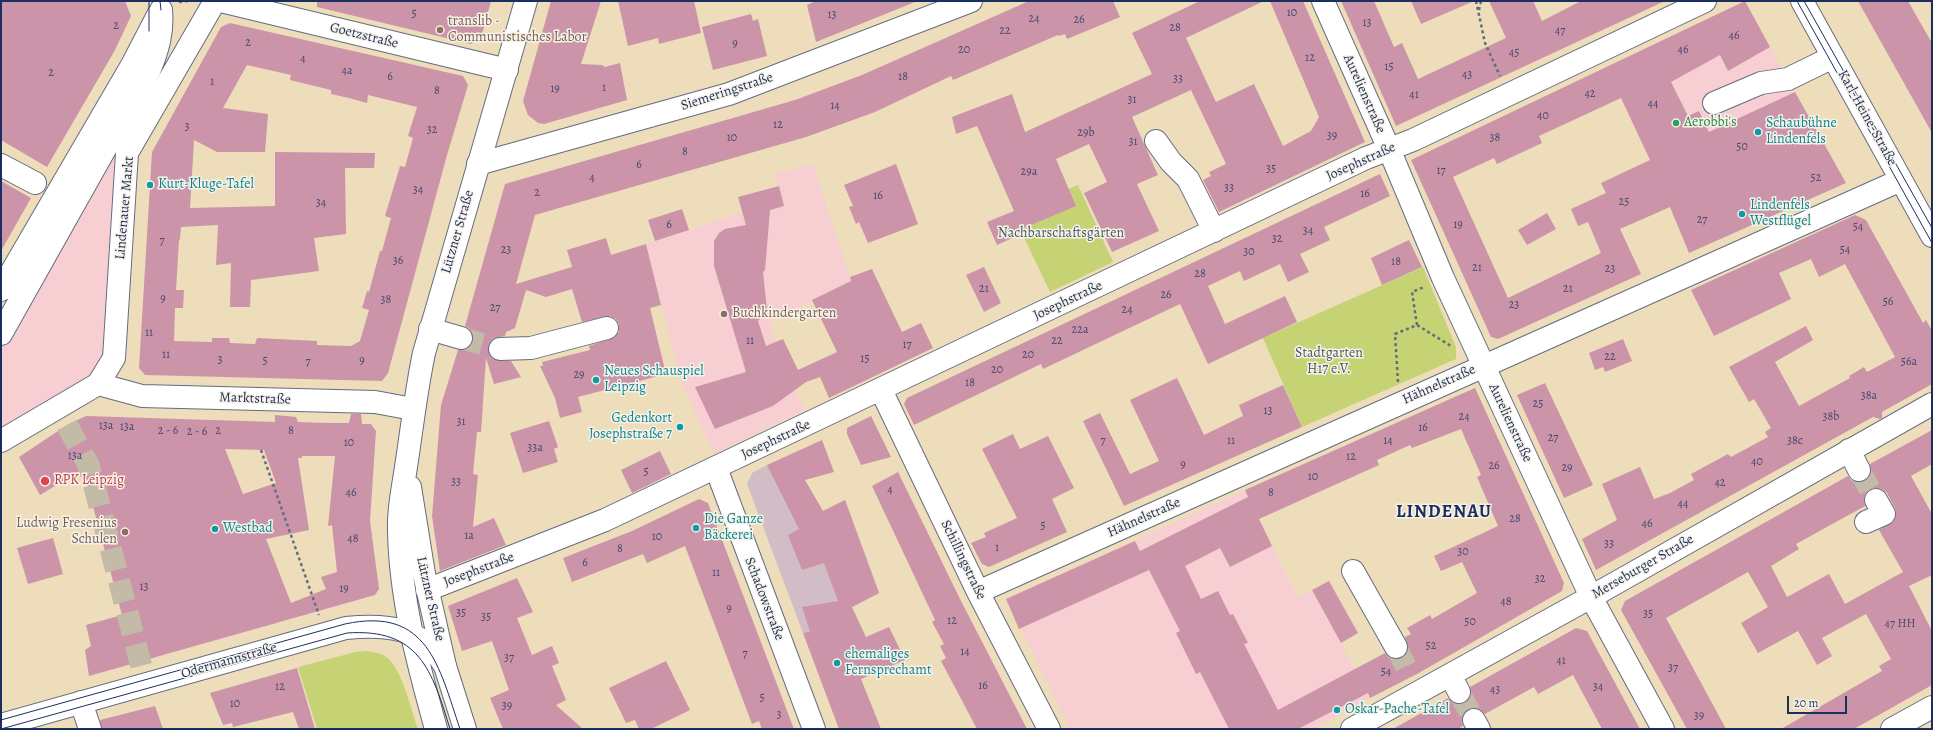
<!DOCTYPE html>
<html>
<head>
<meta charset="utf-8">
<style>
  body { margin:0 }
  #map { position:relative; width:1933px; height:730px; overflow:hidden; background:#edddbb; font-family:Alegreya,serif }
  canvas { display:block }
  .frame { position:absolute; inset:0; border:2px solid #1b2f5e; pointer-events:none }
  .scale { position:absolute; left:1787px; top:696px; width:60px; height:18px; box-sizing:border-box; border:2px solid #1b2f5e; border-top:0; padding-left:5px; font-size:12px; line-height:14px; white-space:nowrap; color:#1b2f5e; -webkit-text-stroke:3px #f7f3e8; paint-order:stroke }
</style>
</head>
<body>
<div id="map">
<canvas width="1933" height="730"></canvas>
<div class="frame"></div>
<div class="scale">20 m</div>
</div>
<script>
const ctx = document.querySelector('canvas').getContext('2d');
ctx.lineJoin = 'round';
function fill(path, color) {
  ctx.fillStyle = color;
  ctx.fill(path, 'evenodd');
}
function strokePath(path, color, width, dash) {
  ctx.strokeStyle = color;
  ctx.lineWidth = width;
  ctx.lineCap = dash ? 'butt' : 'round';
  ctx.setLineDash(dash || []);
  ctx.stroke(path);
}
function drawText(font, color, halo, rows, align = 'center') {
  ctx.font = font + ' Alegreya,serif';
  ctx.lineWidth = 3;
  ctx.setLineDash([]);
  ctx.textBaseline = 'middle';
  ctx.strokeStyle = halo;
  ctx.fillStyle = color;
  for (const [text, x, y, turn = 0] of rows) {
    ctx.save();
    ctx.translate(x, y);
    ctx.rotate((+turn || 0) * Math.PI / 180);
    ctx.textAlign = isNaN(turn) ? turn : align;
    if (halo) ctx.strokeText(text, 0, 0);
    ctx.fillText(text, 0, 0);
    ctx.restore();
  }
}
const built = new Path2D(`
  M1745,1L1795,92L1650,160L1606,67Z
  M170,52L174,54L124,143L108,347L94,373L1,431V345L83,209Z
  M813,164L851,281L770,322L777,351L805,410L714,454L682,384L646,244L742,212L744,217L784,206L779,186L773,174Z
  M1245,490L1297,597L1312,590L1370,698L1314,729H1070L1006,599Z`);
const industrial = new Path2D(`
  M767,465L823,511L845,500L879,593L852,607L840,620L803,633L747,484L752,473Z`);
const green = new Path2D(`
  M1078,185L1113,262L1050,292L1012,212Z
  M1423,267L1456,347V359L1302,427L1263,338Z
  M367,651C373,652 380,653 385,656C402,667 411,710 418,729H317L298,667L356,652Z`);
const building = new Path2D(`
  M1,1H125L131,16L115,50L47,167L1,140Z
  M317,1H491L481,38L471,44L317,7Z
  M551,1H601L581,64L602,65L605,67L620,63L627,100L544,124L538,123L528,115L523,101Z
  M618,1H694L701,33L659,44L658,38L628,46Z
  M816,1H915V2L816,42L807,5Z
  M1029,1H1113L1120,17L1067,39L1065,34L1059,36L1058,35L953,80L951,76L875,112L806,137L535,215L516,284L572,267L567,250L606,238L611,255L646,244L661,305L650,308L666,374L578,397L582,412L560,418L555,398L540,366H543L542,362L590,350L589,346L615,337L619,332V324L616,319L610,316L582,322L572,289L546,297L526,290L515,328L506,332L505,336L494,338L489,343L488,350L490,356L494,360L511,361L521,377L494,384L486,358L481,432H477L473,474L478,475L473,527L494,518L506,545L440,571L432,516L441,405L458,350H464L469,347L473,342V335L470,329L465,326L505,184L795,100L862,75Z
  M1200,1H1264L1186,38L1216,102L1254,84L1283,146L1311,131L1319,117L1270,1H1303L1365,142L1219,212L1203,180L1211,176L1209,172L1226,164L1191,90L1132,117L1158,175L1137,184L1159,231L1112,252L1084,193L1107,182L1089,144L1056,159L1076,206L1019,230L1021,234L997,245L987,222L1014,211L977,126L956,134L952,117L1012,94L1025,132L1152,74L1132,33Z
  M1341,1H1374L1394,47L1402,43L1418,79L1506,38L1489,1H1533L1542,21L1581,1H1665L1396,126Z
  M1411,1H1474L1421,24Z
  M1745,1L1770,47L1728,71L1720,55L1671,82L1688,116L1699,111L1709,132L1795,92L1846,183L1689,253L1670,207L1620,229L1641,274L1498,339L1491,337L1411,160ZM1621,98L1650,160L1601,183L1606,193L1571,209L1578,226L1588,222L1601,253L1508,298L1453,177L1494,158L1497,164L1542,143L1539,136Z
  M1858,1H1908L1932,43V133Z
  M751,14L753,21L758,19L767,56L713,70L702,27Z
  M230,23L463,76L468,85L447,155L388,373L382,381L145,375L139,368L152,152L221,27ZM247,65L291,75L290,80L331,90V94L349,98L367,103L368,95L417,107L408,136L413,138L405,167L400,166L385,216L391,218L382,251H380L369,292L367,291L362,308L369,310L360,341L351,346L317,345V341L257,338L255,344L230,343L229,338H212V342L174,341L175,308H183L184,290H176L179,240L180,239L181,227L218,225L216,265L231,263L230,307H250L251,280L319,271L314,238L346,234L345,168H374L375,153L275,152V206L190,208L194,140L217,152H265L268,114L223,108Z
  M896,164L918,224L868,243L859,222L856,224L849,207L853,206L844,185Z
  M1380,174L1390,196L1324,227L1330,240L1300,254L1309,272L1288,282L1280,264L1244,281L1240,271L1208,286L1225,324L1285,296L1297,322L1208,364L1180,304L1043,369L1041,364L914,425L904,404L907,398Z
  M1,181L31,198L1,251Z
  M779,186L784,206L770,210L765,270L763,272L767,310L758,321L766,346L783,339L798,370L837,352L812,300L851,281L850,277L872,269L902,332L921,323L933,348L829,398L820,377L806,382L773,406L715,429L695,387L746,372L714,266V241L719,233L725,229L746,225L738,197Z
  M682,209L689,230L655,241L648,220Z
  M1547,213L1556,229L1527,245L1518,230Z
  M1855,215L1866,220L1923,323L1926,320L1932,331V384L1882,412V418L1880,419L1873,417L1596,570L1582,539L1617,520L1602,484L1640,467L1654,499L1670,493L1694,480L1691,474L1728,454L1731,457L1768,437L1765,432L1771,428L1754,399L1749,402L1729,367L1806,326L1813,340L1775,362L1799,406L1850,378L1849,376L1864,367L1867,372L1895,357L1845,264L1819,277L1811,259L1779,273L1791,299L1714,336L1691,290Z
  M1409,240L1422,267L1382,285L1371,258Z
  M984,267L1001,303L984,312L966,275Z
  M1623,339L1632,361L1605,372L1603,367L1595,370L1589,353Z
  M1177,378L1204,435L1243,416L1239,405L1283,385L1302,427L1124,506L1083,421L1100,413L1130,474L1159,461L1130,400Z
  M1545,383L1593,485L1564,498L1517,395Z
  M1475,388L1564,583L1562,591L1417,674L1370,698L1368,693L1298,729H1229L1200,672L1196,674L1176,633L1180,631L1149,570L1019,629L1006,599L1135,541L1140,551L1248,497L1245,490ZM1461,429L1481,475L1477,477L1498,526L1434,556L1441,571L1462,562L1477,593L1432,619L1430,615L1407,628L1411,634L1405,637L1408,648L1407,654L1402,658L1396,659L1389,658L1385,653L1278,710L1244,644L1248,643L1233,614L1230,615L1218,591L1201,599L1185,566L1220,548L1230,567L1272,546L1259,519L1379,465L1377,460L1410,445L1412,448Z
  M351,414H361L362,424H371L376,431L370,521L379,589L375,595L89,676L85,650L91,646L86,625L122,615L83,469L40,495L19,457L67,425L86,416L275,422V415L296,417L298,422L328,423H349ZM225,449L264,450L276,483L243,494ZM302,456H335L328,526L332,525L337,572L321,577L326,589L291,603L266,539L309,530L298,458H302Z
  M871,416L891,457L861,465L847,434V428Z
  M549,421L558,447L554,449L558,462L523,473L510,433Z
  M1932,430V464L1911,476L1932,514V575L1909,586L1932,631V685L1854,729H1781L1882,671L1879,666L1891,659L1866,614L1822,638L1832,656L1817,665L1798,631L1758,653L1741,623L1768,607L1748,572L1666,618L1726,729H1687L1621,610L1625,601L1848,476L1852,481L1858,482L1865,481L1870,477L1871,471L1870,464ZM1876,488L1882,489L1887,493L1895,508L1896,515L1894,521L1879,530L1903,572L1845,604L1829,574L1787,597L1771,566L1799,549L1796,544L1865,506L1864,500L1865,494L1869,489Z
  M1013,434L1020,449L1048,436L1074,488L1052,499L1067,532L989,567L982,564L971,543L986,537L984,533L1017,518L982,449Z
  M822,440L834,472L805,480L823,511L845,500L879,593L852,607L866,637L889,627L905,660L861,679L881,729H839L803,633L810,631L802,607L838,601L824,563L802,570L788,535L799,529L767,465Z
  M660,451L671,474L632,493L621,470Z
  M898,472L960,599L1027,729H977L941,661L946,658L940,646L944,644L932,622L935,620L872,486Z
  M699,499L708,503L794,729H762L759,721L752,724L685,546L647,563L643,554L572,582L563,558L632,531Z
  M53,538L63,574L28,584L17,548Z
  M517,578L533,612L517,618L532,655L552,646L559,663L552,666L566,700L556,705L583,729H503L490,698L509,690L492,641L462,651L448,606Z
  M1329,581L1358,633L1341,643L1312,590Z
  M1576,628L1587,631L1640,729H1602L1573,675L1538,694L1534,687L1485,714L1480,709L1475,708L1468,709L1463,714L1462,720L1463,726L1458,729H1393L1448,698L1453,703L1458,704L1465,703L1470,698L1471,693L1470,687Z
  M666,661L690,710L651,729H639L635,720L626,723L609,688Z
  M297,668L315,729H299L293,712L233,727L232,723L223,725L210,693Z
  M155,706L163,729H102L100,720Z`);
const minorTunnel = new Path2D(`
  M461,338L500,349
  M67,425L89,466L146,684
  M1859,470L1876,500
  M1396,647L1411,677
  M1459,692L1474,720`);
const path = new Path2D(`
  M1476,1L1485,43L1500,76
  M179,2L188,1
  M1479,10L1481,1
  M1417,325L1412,292L1424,287
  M1398,382L1395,334L1417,325L1451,346
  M261,450L319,615`);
const minor = new Path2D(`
  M221,1L507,70
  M1323,1L1389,149L1443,278L1591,597L1663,729
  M1802,1L1932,236
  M1714,103L1761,83L1788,79L1833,57
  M1156,141L1171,162L1188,179L1214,231
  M478,164L729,94L971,1
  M1,165L35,183
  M1,290L132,65L158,15
  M430,329L461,338
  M1,334L150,69C158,49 163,32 161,10
  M500,349L531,348L607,328
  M98,384L142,396L375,402L413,409
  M881,390L978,592L1049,729
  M1,441L98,384L114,358L127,153L215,1
  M1849,450L1859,470
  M716,468L814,729
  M1866,522L1884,514L1876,500
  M1353,571L1396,647
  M427,590L605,520L1366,158L1413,140L1705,1
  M978,592L1901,180
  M1450,675L1459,692
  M81,702L90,729
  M1474,720L1479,729
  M1,725L346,628C388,624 422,627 445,666
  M1352,729L1591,597L1932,404
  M1892,729L1932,707`);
const major = new Path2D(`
  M410,487L424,574L445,666L465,729
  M436,729C418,664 400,598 399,530C398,508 403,488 406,467C412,428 416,391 424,353L526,1`);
const tram = new Path2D(`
  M149,1V31
  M160,1L161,10
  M1797,1L1932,243
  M1804,1L1932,228
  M1,720L345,624C428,606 439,667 460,729
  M1,729L347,633C419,628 432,670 450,729`);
const markers = [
  [440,30,4,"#8d6e63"],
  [1676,123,4,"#2e9e5b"],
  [1758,132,4,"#0f9aa8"],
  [150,185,4,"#0f9aa8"],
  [1742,214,4,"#0f9aa8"],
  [724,314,4,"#8d6e63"],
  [596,380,4,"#0f9aa8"],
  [680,427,4,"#0f9aa8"],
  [45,481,5,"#e0444e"],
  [696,528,4,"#0f9aa8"],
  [215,529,4,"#0f9aa8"],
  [125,532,4,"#8d6e63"],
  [837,663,4,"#0f9aa8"],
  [1337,710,4,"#0f9aa8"]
];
const numberNames = [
  ["10",1292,13],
  ["5",414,14],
  ["13",832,15],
  ["24",1034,19],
  ["26",1079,20],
  ["13",1367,23],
  ["2",116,26],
  ["28",1175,28],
  ["22",1005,31],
  ["47",1560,31],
  ["46",1734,36],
  ["2",248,43],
  ["9",735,44],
  ["20",964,50],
  ["46",1683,50],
  ["45",1514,53],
  ["12",1310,58],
  ["4",303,59],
  ["15",1389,67],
  ["4a",347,71],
  ["2",51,73],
  ["43",1467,75],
  ["6",390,77],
  ["18",903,77],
  ["33",1178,79],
  ["1",212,82],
  ["1",604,88],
  ["19",555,89],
  ["8",437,91],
  ["42",1590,94],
  ["41",1414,95],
  ["31",1132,100],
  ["44",1653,104],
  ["14",835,106],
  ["40",1543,116],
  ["12",778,125],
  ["3",187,127],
  ["32",432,130],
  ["29b",1086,133],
  ["39",1332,136],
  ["10",732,138],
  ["38",1495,138],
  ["31",1133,142],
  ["50",1742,147],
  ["8",685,152],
  ["6",639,165],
  ["35",1271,169],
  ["17",1441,171],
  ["29a",1029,172],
  ["4",592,178],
  ["52",1816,178],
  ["33",1229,188],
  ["34",418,190],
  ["2",537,193],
  ["16",1365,194],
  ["16",878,196],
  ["25",1624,202],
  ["34",321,203],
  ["27",1702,220],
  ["6",669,225],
  ["19",1458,225],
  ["54",1858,227],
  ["34",1308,231],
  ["32",1277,239],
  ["7",162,241],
  ["23",506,250],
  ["54",1845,250],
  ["30",1249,252],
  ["36",398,261],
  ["18",1396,262],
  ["21",1477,268],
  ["23",1610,269],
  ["28",1200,274],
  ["21",984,289],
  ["21",1568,289],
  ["26",1166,295],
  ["9",163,299],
  ["38",386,300],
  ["56",1888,302],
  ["23",1514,305],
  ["27",495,308],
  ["24",1127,310],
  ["22a",1080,330],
  ["11",149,333],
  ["11",750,341],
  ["22",1057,341],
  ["17",907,345],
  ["11",166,355],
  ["20",1028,355],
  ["22",1610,357],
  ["15",865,359],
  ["3",220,360],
  ["5",265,361],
  ["9",362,361],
  ["7",308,362],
  ["56a",1909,362],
  ["20",997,370],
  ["29",579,375],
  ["18",970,383],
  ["38a",1869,396],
  ["25",1538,404],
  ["13",1268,411],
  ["24",1464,417],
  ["38b",1831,417],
  ["31",461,422],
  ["13a",106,426],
  ["13a",127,427],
  ["16",1423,428],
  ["2 - 6",168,431],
  ["2",218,431],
  ["8",291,431],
  ["2 - 6",197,432],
  ["27",1553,438],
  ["7",1103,441],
  ["11",1231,441],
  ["14",1388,441],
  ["38c",1795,441],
  ["10",349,443],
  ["33a",535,448],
  ["13a",75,456],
  ["12",1351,457],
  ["40",1757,462],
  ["9",1183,465],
  ["26",1494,466],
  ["29",1567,468],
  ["5",646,472],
  ["10",1313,477],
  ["33",456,482],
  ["42",1720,483],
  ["4",890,490],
  ["46",351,493],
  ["8",1271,493],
  ["44",1683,504],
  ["28",1515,519],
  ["46",1647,524],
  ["5",1043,526],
  ["1a",469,536],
  ["10",657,537],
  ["48",353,539],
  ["33",1609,544],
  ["1",997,548],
  ["8",620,549],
  ["30",1463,552],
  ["6",585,563],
  ["11",716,573],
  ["32",1540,579],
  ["13",144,587],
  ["19",344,589],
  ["48",1506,602],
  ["9",729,609],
  ["35",461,613],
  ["35",1648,614],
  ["35",486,617],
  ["12",952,621],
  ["50",1470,622],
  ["47 HH",1900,624],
  ["52",1431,646],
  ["14",965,652],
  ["7",745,654],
  ["37",509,658],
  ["41",1561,661],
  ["37",1673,668],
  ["54",1386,672],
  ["16",983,686],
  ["12",280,687],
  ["34",1598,687],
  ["43",1495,690],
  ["5",762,698],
  ["10",235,704],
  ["39",507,706],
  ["3",779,715],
  ["39",1699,716]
];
const educationNames = [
  ["translib -",448,22],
  ["Communistisches Labor",448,38],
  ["Buchkindergarten",732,314],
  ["Ludwig Fresenius",117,524,"right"],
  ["Schulen",117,540,"right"]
];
const streetNames = [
  ["Goetzstraße",364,36,14],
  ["Siemeringstraße",727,92,-18],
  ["Aurelienstraße",1364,94,66],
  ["Karl-Heine-Straße",1867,118,61],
  ["Josephstraße",1361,162,-24],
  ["Lindenauer Markt",125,208,-85],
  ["Lützner Straße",458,232,-74],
  ["Josephstraße",1068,301,-25],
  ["Hähnelstraße",1439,385,-24],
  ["Marktstraße",255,399,2],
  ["Aurelienstraße",1510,423,65],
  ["Josephstraße",776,440,-25],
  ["Hähnelstraße",1144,518,-24],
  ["Schillingstraße",963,560,64],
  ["Merseburger Straße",1643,567,-30],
  ["Josephstraße",479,570,-21],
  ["Lützner Straße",430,599,77],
  ["Schadowstraße",764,599,69],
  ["Odermannstraße",229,661,-16]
];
const leisureNames = [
  ["Aerobbi's",1684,123]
];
const cultureNames = [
  ["Schaubühne",1766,124],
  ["Lindenfels",1766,140],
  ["Kurt-Kluge-Tafel",158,185],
  ["Lindenfels",1750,206],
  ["Westflügel",1750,222],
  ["Neues Schauspiel",604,372],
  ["Leipzig",604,388],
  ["Gedenkort",672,419,"right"],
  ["Josephstraße 7",672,435,"right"],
  ["Die Ganze",704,520],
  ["Bäckerei",704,536],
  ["Westbad",223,529],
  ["ehemaliges",845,655],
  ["Fernsprechamt",845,671],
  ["Oskar-Pache-Tafel",1345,710]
];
const parkNames = [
  ["Nachbarschaftsgärten",1061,234],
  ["Stadtgarten",1329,354],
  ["H17 e.V.",1329,370]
];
const healthNames = [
  ["RPK Leipzig",54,481]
];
const districtNames = [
  ["LINDENAU",1444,513]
];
fill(built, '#f7cfd2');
fill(industrial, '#d2bdc6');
fill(green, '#c6d375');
fill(building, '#cc94a8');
strokePath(minorTunnel, '#c3baa8', 22, [22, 11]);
strokePath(minor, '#646c7f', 24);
strokePath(major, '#646c7f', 24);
strokePath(path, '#646c7f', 2.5, [3, 3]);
strokePath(minor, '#fff', 22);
strokePath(major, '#fff', 22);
strokePath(tram, '#1b2f5e', 1);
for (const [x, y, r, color] of markers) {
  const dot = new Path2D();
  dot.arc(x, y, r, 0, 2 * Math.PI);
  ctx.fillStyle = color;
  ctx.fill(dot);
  strokePath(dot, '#f7f3e8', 1.5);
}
drawText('12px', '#474870', null, numberNames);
drawText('14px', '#785e54', '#f7f3e8', educationNames, 'left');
drawText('14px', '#1b2f5e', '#f7f3e8', streetNames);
drawText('14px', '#27864d', '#f7f3e8', leisureNames, 'left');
drawText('14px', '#0d838f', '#f7f3e8', cultureNames, 'left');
drawText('14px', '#465864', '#f7f3e8', parkNames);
drawText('14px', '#be3a42', '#f7f3e8', healthNames, 'left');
ctx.letterSpacing = '1px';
drawText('bold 18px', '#1b2f5e', '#f7f3e8', districtNames);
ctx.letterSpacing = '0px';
</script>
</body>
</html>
